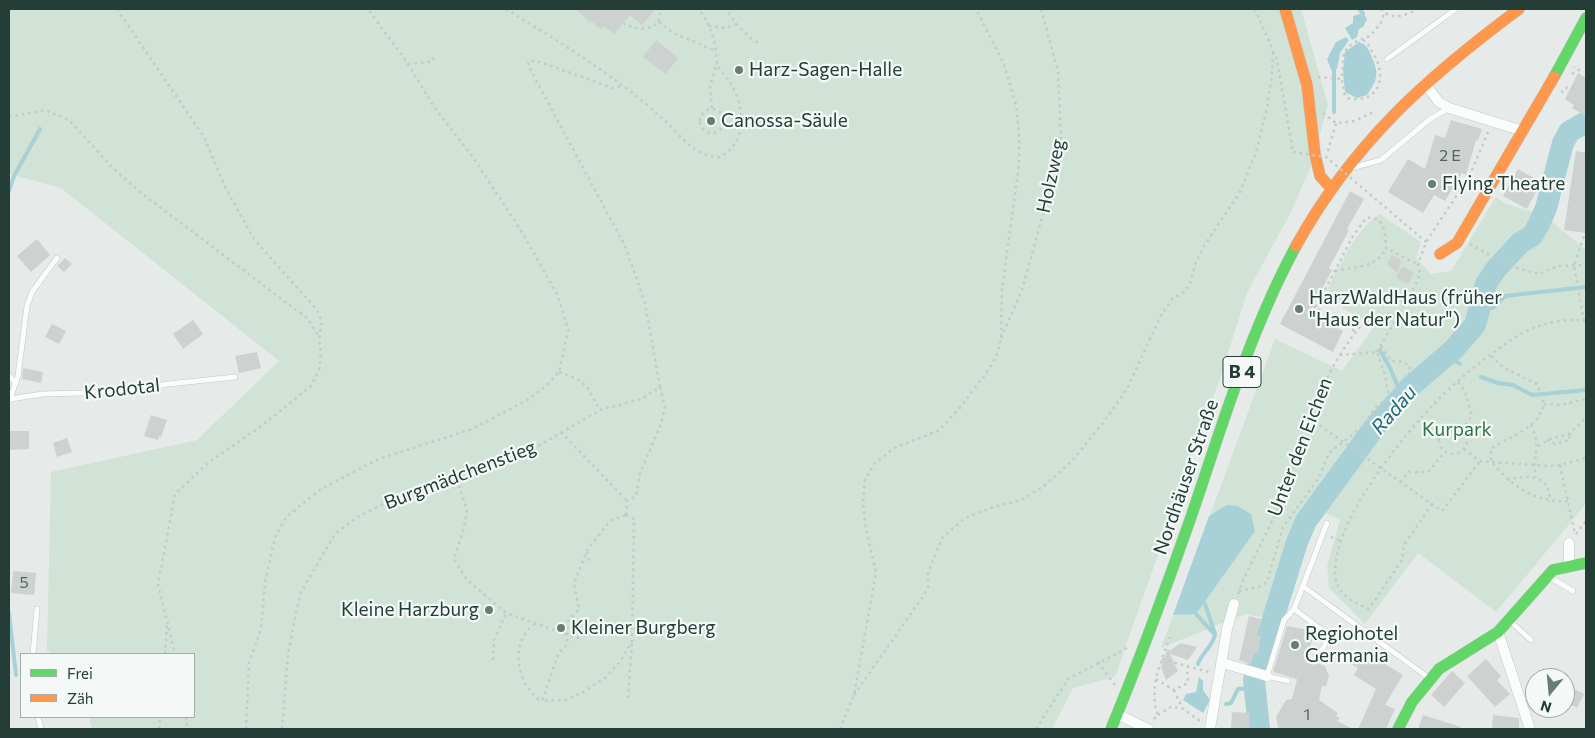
<!DOCTYPE html>
<html>
<head>
<meta charset="utf-8">
<style>
  body { margin:0 }
  #map { position:relative; width:1595px; height:738px; overflow:hidden; background:#e6ebe9; font-family:Commissioner,sans-serif }
  canvas { display:block }
  .frame { position:absolute; inset:0; border:10px solid #243e37; pointer-events:none }
  .legend { position:absolute; left:20px; top:653px; width:175px; height:65px; box-sizing:border-box; background:#f4f9f7; border:1px solid #a1aeaa; margin:0; padding:6px 9px; list-style:none; font-size:15px; color:#243e37 }
  .legend li { display:flex; align-items:center; gap:10px; height:25px }
  .legend b { width:25px; border:1px solid #a1aeaa }
  .north { position:absolute; left:1525px; top:668px; width:50px; height:50px; box-sizing:border-box; background:#f4f9f7; border:1px solid #a1aeaa; border-radius:50%; rotate:197deg; font-size:14px; font-weight:700; line-height:20px; text-align:center; color:#243e37 }
  .north::after { content:''; display:block; margin:auto; width:18px; height:22px; background:#687b75; clip-path:polygon(50% 0,100% 100%,50% 72%,0 100%) }
</style>
</head>
<body>
<div id="map">
<canvas width="1595" height="738"></canvas>
<div class="frame"></div>
<ul class="legend">
<li><b style="height:6px;background:#63d668"></b>Frei</li>
<li><b style="height:6px;background:#ff974d"></b>Zäh</li>
</ul>
<div class="north">N</div>
</div>
<script>
const ctx = document.querySelector('canvas').getContext('2d');
ctx.lineJoin = 'round';
function fill(path, color) {
  ctx.fillStyle = color;
  ctx.fill(path, 'evenodd');
}
function strokePath(path, color, width, dash) {
  ctx.strokeStyle = color;
  ctx.lineWidth = width;
  ctx.lineCap = dash ? 'butt' : 'round';
  ctx.setLineDash(dash || []);
  ctx.stroke(path);
}
function drawText(font, color, halo, rows, align = 'center') {
  ctx.font = font + ' Commissioner,sans-serif';
  ctx.lineWidth = 4.5;
  ctx.setLineDash([]);
  ctx.textBaseline = 'middle';
  ctx.strokeStyle = halo;
  ctx.fillStyle = color;
  for (const [text, x, y, turn = 0] of rows) {
    ctx.save();
    ctx.translate(x, y);
    ctx.rotate((+turn || 0) * Math.PI / 180);
    ctx.textAlign = isNaN(turn) ? turn : align;
    if (halo) ctx.strokeText(text, 0, 0);
    ctx.fillText(text, 0, 0);
    ctx.restore();
  }
}
const green = new Path2D(`
  M9,9H1301L1328,105L1311,166L1291,212L1247,293L1220,378L1115,677L1073,688L1052,729H92L89,717H194V654H53L47,650L51,472L197,440L279,361L61,188L9,174Z
  M1496,197L1504,203L1545,216L1586,250V504L1496,612L1418,553L1365,624L1329,588L1327,566L1340,520L1324,512L1309,527L1277,620L1245,614L1161,648L1275,339L1342,371L1374,327L1324,296C1339,268 1353,232 1380,214L1421,242L1416,258L1431,274L1451,271Z`);
const water = new Path2D(`
  M1363,13L1367,19L1363,27L1359,29L1357,37L1352,40L1345,28L1353,23V16Z
  M1346,37L1349,40L1340,53L1337,69L1331,70L1327,59L1336,42Z
  M1359,42C1366,45 1367,46 1370,53C1378,71 1380,77 1367,95L1357,98L1345,92L1343,70L1345,52Z
  M1227,505L1237,506L1251,514L1255,531L1196,614L1173,615L1209,516Z
  M1199,677L1203,681V690L1210,700L1203,713L1183,700L1186,694L1196,692Z`);
const stream = new Path2D(`
  M1359,9L1363,13L1362,17
  M1334,112V69
  M9,191L14,176L40,129
  M1479,305L1493,308L1505,296L1586,287
  M1380,350L1390,368L1402,396
  M1447,356L1460,364
  M1481,377L1498,383L1513,385L1532,395L1586,390
  M1205,604L1215,634
  M9,613L16,675
  M1196,614L1215,635C1212,648 1202,652 1198,664
  M1226,704L1231,703L1238,689L1255,688`);
const river = new Path2D(`
  M1259,729L1254,680L1297,542L1306,521L1374,428L1412,385L1453,350L1475,325L1486,284L1496,269L1520,243L1532,236L1539,224L1546,208L1563,143L1569,132L1586,122`);
const building = new Path2D(`
  M575,9H656L642,25L630,15L614,34L604,26L601,29L591,21L590,22Z
  M656,40L678,58L666,74L643,57Z
  M736,64L745,67L742,76L733,73Z
  M1578,73L1586,78V116L1572,108L1574,105L1565,99Z
  M1451,120L1482,129L1478,141L1476,140L1466,175L1462,173L1445,201L1434,195L1423,213L1388,192L1408,159L1425,169L1435,135L1445,138Z
  M1576,151L1586,153V233L1564,230Z
  M1518,169L1541,182L1527,209L1503,196Z
  M1350,191L1364,199L1347,229L1349,230L1329,268L1332,270L1309,313L1343,331L1333,352L1280,324Z
  M37,239L50,255L31,272L17,256Z
  M1392,255L1401,260L1398,273L1387,264Z
  M65,258L72,264L64,272L57,266Z
  M1402,266L1414,272L1408,284L1396,278Z
  M193,320L203,334L183,349L173,334Z
  M52,324L66,331L59,344L45,337Z
  M257,352L261,368L239,373L235,356Z
  M23,368L43,372L41,383L22,379Z
  M151,415L167,420L161,437L159,436L158,440L144,436Z
  M9,431H29V449L9,450Z
  M67,438L72,452L57,457L53,443Z
  M13,571L36,573L34,595L11,593Z
  M1249,616L1261,619L1257,635L1261,636L1258,653H1254L1251,664L1239,660Z
  M1287,626L1308,630L1312,640L1307,659L1325,666L1329,676L1326,686H1322L1319,700L1338,713L1336,716L1340,718L1337,721L1353,729H1282L1278,727L1276,717L1286,700L1292,699L1297,679L1273,672Z
  M1181,643L1197,647L1188,660L1170,654L1178,671L1166,680L1161,667L1168,648L1169,651Z
  M1351,652L1363,659L1367,653L1403,675L1385,705L1395,709L1386,729H1358L1376,689L1354,675L1358,668L1346,661Z
  M1486,659L1501,676L1497,680L1510,694L1495,707L1467,676Z
  M1452,671L1465,683L1444,707L1431,695Z
  M1569,686L1584,694L1577,708L1565,701V693Z
  M1232,712L1249,713L1250,729H1231Z
  M1423,715L1461,727V729H1418Z
  M1493,715L1519,718V729H1492Z`);
const path = new Path2D(`
  M117,9L204,137L226,189L254,239L317,310L322,322L319,339L321,353L319,370L311,386L264,424L208,463L175,494L158,585L175,654
  M506,9C559,42 615,75 662,118C680,134 693,157 720,157C748,142 745,107 730,82C726,76 719,70 717,63C716,60 717,55 716,51C714,36 708,22 699,9
  M1255,9L1277,60L1293,152
  M1381,9C1391,21 1405,16 1417,9
  M659,22L673,33L716,51
  M623,23C635,29 648,32 659,22L660,9
  M736,24L752,39L760,44
  M709,26L727,28L736,24L726,9
  M1363,40C1369,43 1369,48 1373,53C1388,77 1379,105 1347,98L1344,93L1342,79L1344,52L1353,43L1370,36L1381,23L1384,13
  M408,64L431,62L436,54
  M1572,74L1579,70L1574,67
  M1318,77L1342,79
  M1561,91L1563,92L1567,87L1574,88
  M712,108L710,86L717,63
  M700 121a12 12 0 1 1 24 0a12 12 0 1 1-24 0Z
  M1323,113L1336,123L1354,121L1376,111
  M9,117L45,110L69,120L113,168L140,192L308,319L319,337
  M1328,151L1336,123
  M1470,244L1509,266L1539,274L1558,266L1586,265
  M1335,271C1354,267 1377,268 1386,248
  M1313,306L1356,332
  M1316,307L1353,236L1366,218C1385,215 1385,234 1386,248L1417,264
  M1584,321L1574,266L1585,233
  M1001,338L1022,290L1049,193L1061,137L1058,71L1041,9
  M1381,346L1391,361H1399L1409,365L1411,373L1404,375
  M1377,352L1414,288L1420,274L1418,265L1426,242L1469,177L1489,130
  M1340,355C1356,331 1366,309 1399,315
  M1491,356L1504,368L1537,384L1544,404C1537,431 1511,434 1491,449V461C1512,486 1534,503 1569,501
  M559,372C587,382 586,384 599,409
  M1458,382L1465,392L1472,415L1462,430
  M1544,404L1561,405L1586,399
  M1309,418L1442,511L1480,461
  M1531,425C1542,448 1532,455 1536,477
  M1439 440a14 14 0 1 1 28 0a14 14 0 1 1-28 0Z
  M561,432L627,501
  M1547,440L1555,444L1570,440L1569,435
  M1538,446L1550,439L1569,434L1586,418
  M1464,449L1480,461L1547,466L1560,465L1586,458
  M1560,465L1575,534
  M455,473L467,510L464,528L454,559L467,580L506,613L577,638L589,634L596,627
  M1507,480C1527,475 1552,473 1549,502
  M1400,482L1409,472H1428L1445,452
  M1432,504L1404,545L1402,560L1369,609C1358,605 1342,597 1337,584C1322,536 1399,441 1430,408C1450,386 1495,348 1521,334C1541,323 1564,318 1586,321
  M626,515L634,519L632,641L620,662L606,677L585,691L566,700L542,701L559,652L567,645L568,621L579,609L574,584L587,550L610,521Z
  M626,515L627,501L636,496L640,473L661,424L665,407L660,387
  M1576,534L1586,521
  M1331,537L1341,541
  M587,552L590,563
  M1239,591L1261,586L1267,582L1283,527L1318,479L1329,453L1362,427L1376,407L1386,399L1388,393L1385,375L1377,352
  M1238,594C1250,561 1269,532 1281,500C1300,450 1312,399 1340,355L1377,352
  M535,624C508,642 517,685 541,701
  M165,654L167,626
  M1162,659L1209,672
  M493,660L494,640L506,613
  M1098,662L1115,685
  M1156,679L1174,690L1188,683L1187,667
  M1174,690L1182,708
  M854,695L924,595L928,587V573L942,538L965,518L994,507L1021,500L1044,486L1072,461L1103,423L1127,389L1161,315L1172,299L1184,292L1190,284L1196,262L1204,246L1240,192L1256,152L1267,108L1272,74L1273,49
  M628,698L632,642
  M1158,715L1171,707L1182,708L1200,721
  M186,717L187,729
  M1154,719L1158,715C1148,688 1161,663 1170,637
  M159,729L160,717
  M246,729L249,663L261,629L265,583L275,537L286,517L321,489L379,459L472,429L529,399L546,386L559,372L568,330L558,296L522,232L472,156L434,107L408,64L368,9
  M282,729L288,654L300,594L335,534L356,518L385,503L455,473L526,453L600,410L641,399L660,387L645,303L625,246L528,65L529,61H537L613,88L623,86
  M840,729L854,695L876,572L866,529L863,503L865,480L874,464L894,448L938,431L959,409L990,368L997,354L1001,339L1002,290L1019,164V134L1016,105L1004,64L976,9
  M1036,729L1068,679L1129,647`);
const lane = new Path2D(`
  M1387,59L1456,9
  M1351,168L1381,160L1430,119L1449,108
  M9,376L16,383
  M10,399L18,376L27,306L32,292L57,258
  M9,401L10,399L43,394L123,392L168,384L235,377
  M1548,576L1573,591
  M1304,587L1429,678
  M1294,609L1327,523
  M1510,621L1531,640
  M33,654L37,609
  M1288,681L1267,676L1284,620L1294,609L1330,636L1320,653
  M38,717L41,729`);
const street = new Path2D(`
  M1425,84L1439,102L1449,108L1523,131
  M1569,543V565
  M1498,632L1530,729
  M1223,663L1267,676
  M1117,714L1148,729
  M1210,729L1227,629L1234,604`);
const fast = new Path2D(`
  M1554,77L1586,18
  M1111,729C1140,659 1166,588 1191,517C1222,426 1250,331 1296,246
  M1398,729L1412,702L1439,669L1498,632L1553,570L1586,563`);
const slow = new Path2D(`
  M1285,9L1307,85L1315,154L1320,176L1331,188
  M1296,246C1353,143 1426,78 1519,9
  M1440,254L1457,243L1554,77`);
const pathBridge = new Path2D(`
  M1293,152L1326,157L1426,242`);
const markers = [
  [739,70,5,"#687b75"],
  [711,121,5,"#687b75"],
  [1432,184,5,"#687b75"],
  [1299,309,5,"#687b75"],
  [489,610,5,"#687b75"],
  [561,628,5,"#687b75"],
  [1295,645,5,"#687b75"]
];
const numberNames = [
  ["2 E",1450,156],
  ["5",24,583],
  ["1",1307,715]
];
const shields = [
  [1242,372,38]
];
const shieldNames = [
  ["B 4",1242,372]
];
const poiNames = [
  ["Harz-Sagen-Halle",749,70],
  ["Canossa-Säule",721,121],
  ["Flying Theatre",1442,184],
  ["HarzWaldHaus (früher",1309,298],
  ["\"Haus der Natur\")",1309,320],
  ["Kleine Harzburg",479,610,"right"],
  ["Kleiner Burgberg",571,628],
  ["Regiohotel",1305,634],
  ["Germania",1305,656]
];
const streetNames = [
  ["Holzweg",1051,176,-78],
  ["Krodotal",122,389,-6],
  ["Unter den Eichen",1300,447,-69],
  ["Burgmädchenstieg",460,475,-21],
  ["Nordhäuser Straße",1186,477,-71]
];
const parkNames = [
  ["Kurpark",1457,430]
];
const waterNames = [
  ["Radau",1394,410,-49]
];
fill(green, '#d0e3d6');
fill(water, '#a8d1d7');
strokePath(stream, '#a8d1d7', 4);
strokePath(river, '#a8d1d7', 22);
fill(building, '#cdd2d0');
strokePath(lane, '#c3c8c6', 6);
strokePath(street, '#c3c8c6', 11);
strokePath(fast, '#c2c8c6', 12);
strokePath(slow, '#c2c8c6', 12);
strokePath(path, '#c2cbc7', 2.5, [2.5, 4]);
strokePath(lane, '#fbfcfc', 5);
strokePath(street, '#fbfcfc', 10);
strokePath(fast, '#63d668', 11);
strokePath(slow, '#ff974d', 11);
strokePath(pathBridge, '#c2cbc7', 2.5, [2.5, 4]);
for (const [x, y, r, color] of markers) {
  const dot = new Path2D();
  dot.arc(x, y, r, 0, 2 * Math.PI);
  ctx.fillStyle = color;
  ctx.fill(dot);
  strokePath(dot, '#f4f9f7', 2);
}
drawText('16px', '#4f645e', null, numberNames);
for (const [x, y, w] of shields) {
  const box = new Path2D();
  box.roundRect(x - w / 2, y - 15.5, w, 31, 4);
  ctx.fillStyle = '#f4f9f7';
  ctx.fill(box);
  strokePath(box, '#243e37', 1);
}
drawText('bold 18px', '#243e37', null, shieldNames);
drawText('19px', '#243e37', '#f4f9f7', poiNames, 'left');
drawText('19px', '#243e37', '#f4f9f7', streetNames);
drawText('19px', '#2f7349', '#f4f9f7', parkNames);
drawText('italic 20px', '#206a78', '#f4f9f7', waterNames);
</script>
</body>
</html>
